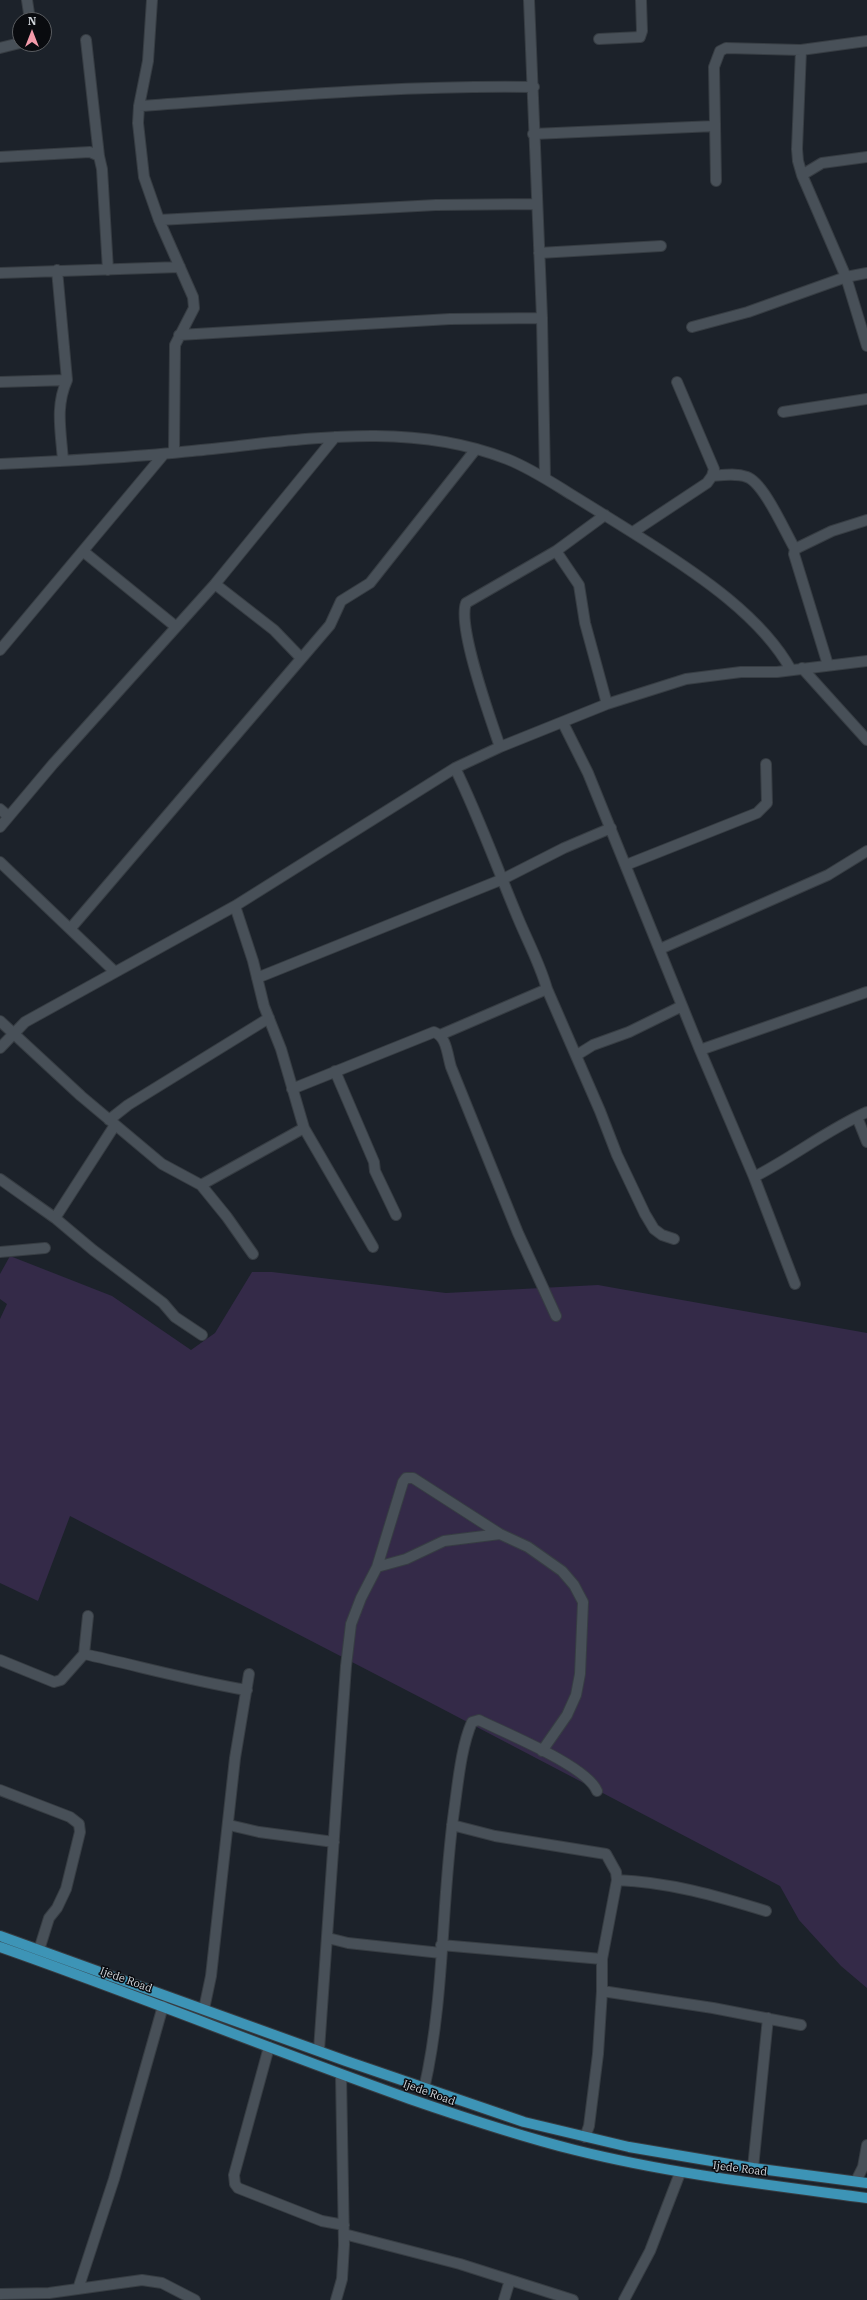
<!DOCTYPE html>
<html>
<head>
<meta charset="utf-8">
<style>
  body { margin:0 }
  #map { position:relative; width:867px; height:2300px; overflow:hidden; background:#1c222a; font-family:"IBM Plex Serif",serif }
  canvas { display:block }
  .north { position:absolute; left:12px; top:12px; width:40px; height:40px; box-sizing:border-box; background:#090b0f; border:1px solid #5a5d61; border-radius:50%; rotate:0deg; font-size:11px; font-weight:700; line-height:16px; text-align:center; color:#d3d8dd }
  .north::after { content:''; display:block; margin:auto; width:14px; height:18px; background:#f39aaa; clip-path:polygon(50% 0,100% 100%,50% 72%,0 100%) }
</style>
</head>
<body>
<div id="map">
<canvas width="867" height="2300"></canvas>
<div class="north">N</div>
</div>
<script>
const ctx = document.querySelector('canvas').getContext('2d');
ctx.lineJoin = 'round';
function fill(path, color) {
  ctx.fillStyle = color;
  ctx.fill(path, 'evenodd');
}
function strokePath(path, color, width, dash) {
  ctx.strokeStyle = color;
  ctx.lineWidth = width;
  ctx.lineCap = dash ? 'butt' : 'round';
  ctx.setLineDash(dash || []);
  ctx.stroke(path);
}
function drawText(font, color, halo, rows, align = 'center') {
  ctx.font = font + ' "IBM Plex Serif",serif';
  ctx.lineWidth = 3;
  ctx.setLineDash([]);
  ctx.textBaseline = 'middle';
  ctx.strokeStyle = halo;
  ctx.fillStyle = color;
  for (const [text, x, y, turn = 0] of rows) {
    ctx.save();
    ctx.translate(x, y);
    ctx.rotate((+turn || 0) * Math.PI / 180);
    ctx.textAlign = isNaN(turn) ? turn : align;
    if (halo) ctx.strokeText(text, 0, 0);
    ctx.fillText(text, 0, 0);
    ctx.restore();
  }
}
const green = new Path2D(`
  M10,1256L112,1296L191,1350L215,1333L252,1272H272L446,1293L598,1285L867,1333V1988L841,1966L799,1920L780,1886L433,1704L70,1516L38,1601L0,1583V1319L7,1304L0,1299V1274Z`);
const minor = new Path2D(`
  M27,0L30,20
  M152,0L148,61L139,106L138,123L144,177L159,220L193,297L194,308L175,345L174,453
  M529,0L542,318L545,478
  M599,39L640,37L642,31L641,0
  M86,40L99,156
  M0,48L20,43
  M801,50L797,149L798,161L802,175
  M139,106C270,97 402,85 534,87
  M533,134L715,126
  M0,157L90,152L99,156L102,169L108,270
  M867,157L822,163L802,175L846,277L867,346
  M716,181L714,67L720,51L726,48L801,50L867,41
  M159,220L436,205L536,204
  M539,253L661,246
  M57,270L67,380C55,407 61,431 63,461
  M0,273L180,267
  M692,327L748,312L846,277L867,273
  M179,335L450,319L542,318
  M0,382L67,380
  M783,412L867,399
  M0,464C64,461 128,458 192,451C296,441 406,419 507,459C530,468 551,482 572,495C598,511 624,527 649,543C699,575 762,617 791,670
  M712,476C724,475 736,473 747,477C764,483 785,532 795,549
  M633,532L707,483L712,476L714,469L677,382
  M556,551L579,585L585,623L607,704
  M84,552L175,626
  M215,584L274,630L301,658
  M0,650L164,454
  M828,665L794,554L795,549L832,531L867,520
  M802,668L867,740
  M563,723L588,773L700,1050L754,1177L795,1284
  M500,747C491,720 457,627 466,603L556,551L605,515
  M455,768C479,817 497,868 518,918C528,942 540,964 547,989L600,1111L617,1155L645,1214L654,1229L662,1235L674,1239
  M0,809L8,816
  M0,827L53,764L215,584L335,437
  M0,862L114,971
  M626,865L757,813L767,803L766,764
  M235,906L253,961L264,1006L281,1049L304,1128L373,1247
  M70,929L330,625L341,601L370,583L476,449
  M660,949L828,875L867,851
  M257,978L503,879L564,848L611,828
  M0,1021L81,1096L162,1164L201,1185L227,1217L253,1254
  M440,1035L547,989
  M0,1048L25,1022L235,906L455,768L500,747L607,704L686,679L741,672H777L867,661
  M700,1050L867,992
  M577,1055L593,1045L629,1032L682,1006
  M335,1071L374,1162L375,1171L396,1215
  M292,1089L434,1032C447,1037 447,1054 451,1067L518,1233L556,1316
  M857,1117L867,1142
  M109,1120L128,1105L269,1018
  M754,1177C793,1157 827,1130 867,1112
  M0,1179L55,1218L93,1250L163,1303L175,1317L202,1335
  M201,1185L304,1128
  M55,1218L115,1125
  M0,1252L45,1248
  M377,1567L406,1559L444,1541L500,1534
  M84,1654C139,1666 192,1681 247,1690
  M0,1660L54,1682L61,1680L84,1654L88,1616
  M0,1790L70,1817L79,1824L80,1832L66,1889L57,1908L49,1918L39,1950
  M229,1825L259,1832L334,1842
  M452,1825L495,1836L606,1854L616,1872L617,1880L602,1959V1991L598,2054L589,2126L585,2137
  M617,1880C669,1882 717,1896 766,1911
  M328,1938L348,1943L441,1953
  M441,1945L602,1959
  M602,1991L713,2008L801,2025
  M204,2009L211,1976L235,1758L249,1674
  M269,2047L234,2175L235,2184L238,2188L322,2221L344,2225
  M319,2050L346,1666L351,1624L361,1598L377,1567L403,1482L406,1478H413L500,1534L528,1547L562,1571L574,1585L583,1602L580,1674L576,1695L567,1715L542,1751
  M424,2089C445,1998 441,1903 454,1811C458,1783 461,1747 472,1722L479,1720C505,1733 587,1766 597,1791
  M753,2168L768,2018
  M856,2181L863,2167L867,2145
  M344,2234L460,2264L573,2300
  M78,2289L114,2179L163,2006
  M0,2294L49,2293L142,2280L162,2283L195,2300
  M336,2300L342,2279L344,2245L341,2075
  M504,2300L510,2280
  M624,2300L650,2251L680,2173`);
const major = new Path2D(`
  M0,1936L346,2061L524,2122L629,2147L753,2168L867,2183
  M0,1947C137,1995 272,2050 410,2099C465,2118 519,2136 575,2150C671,2174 769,2185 867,2198`);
const streetNames = [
  ["Ijede Road",126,1980,20],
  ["Ijede Road",429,2093,20],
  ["Ijede Road",740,2169,7]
];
fill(green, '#342a48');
strokePath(minor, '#373d43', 12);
strokePath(major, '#373d43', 12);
strokePath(minor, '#485058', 10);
strokePath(major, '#3d94b6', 10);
drawText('11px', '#d3d8dd', '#090b0f', streetNames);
</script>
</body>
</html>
